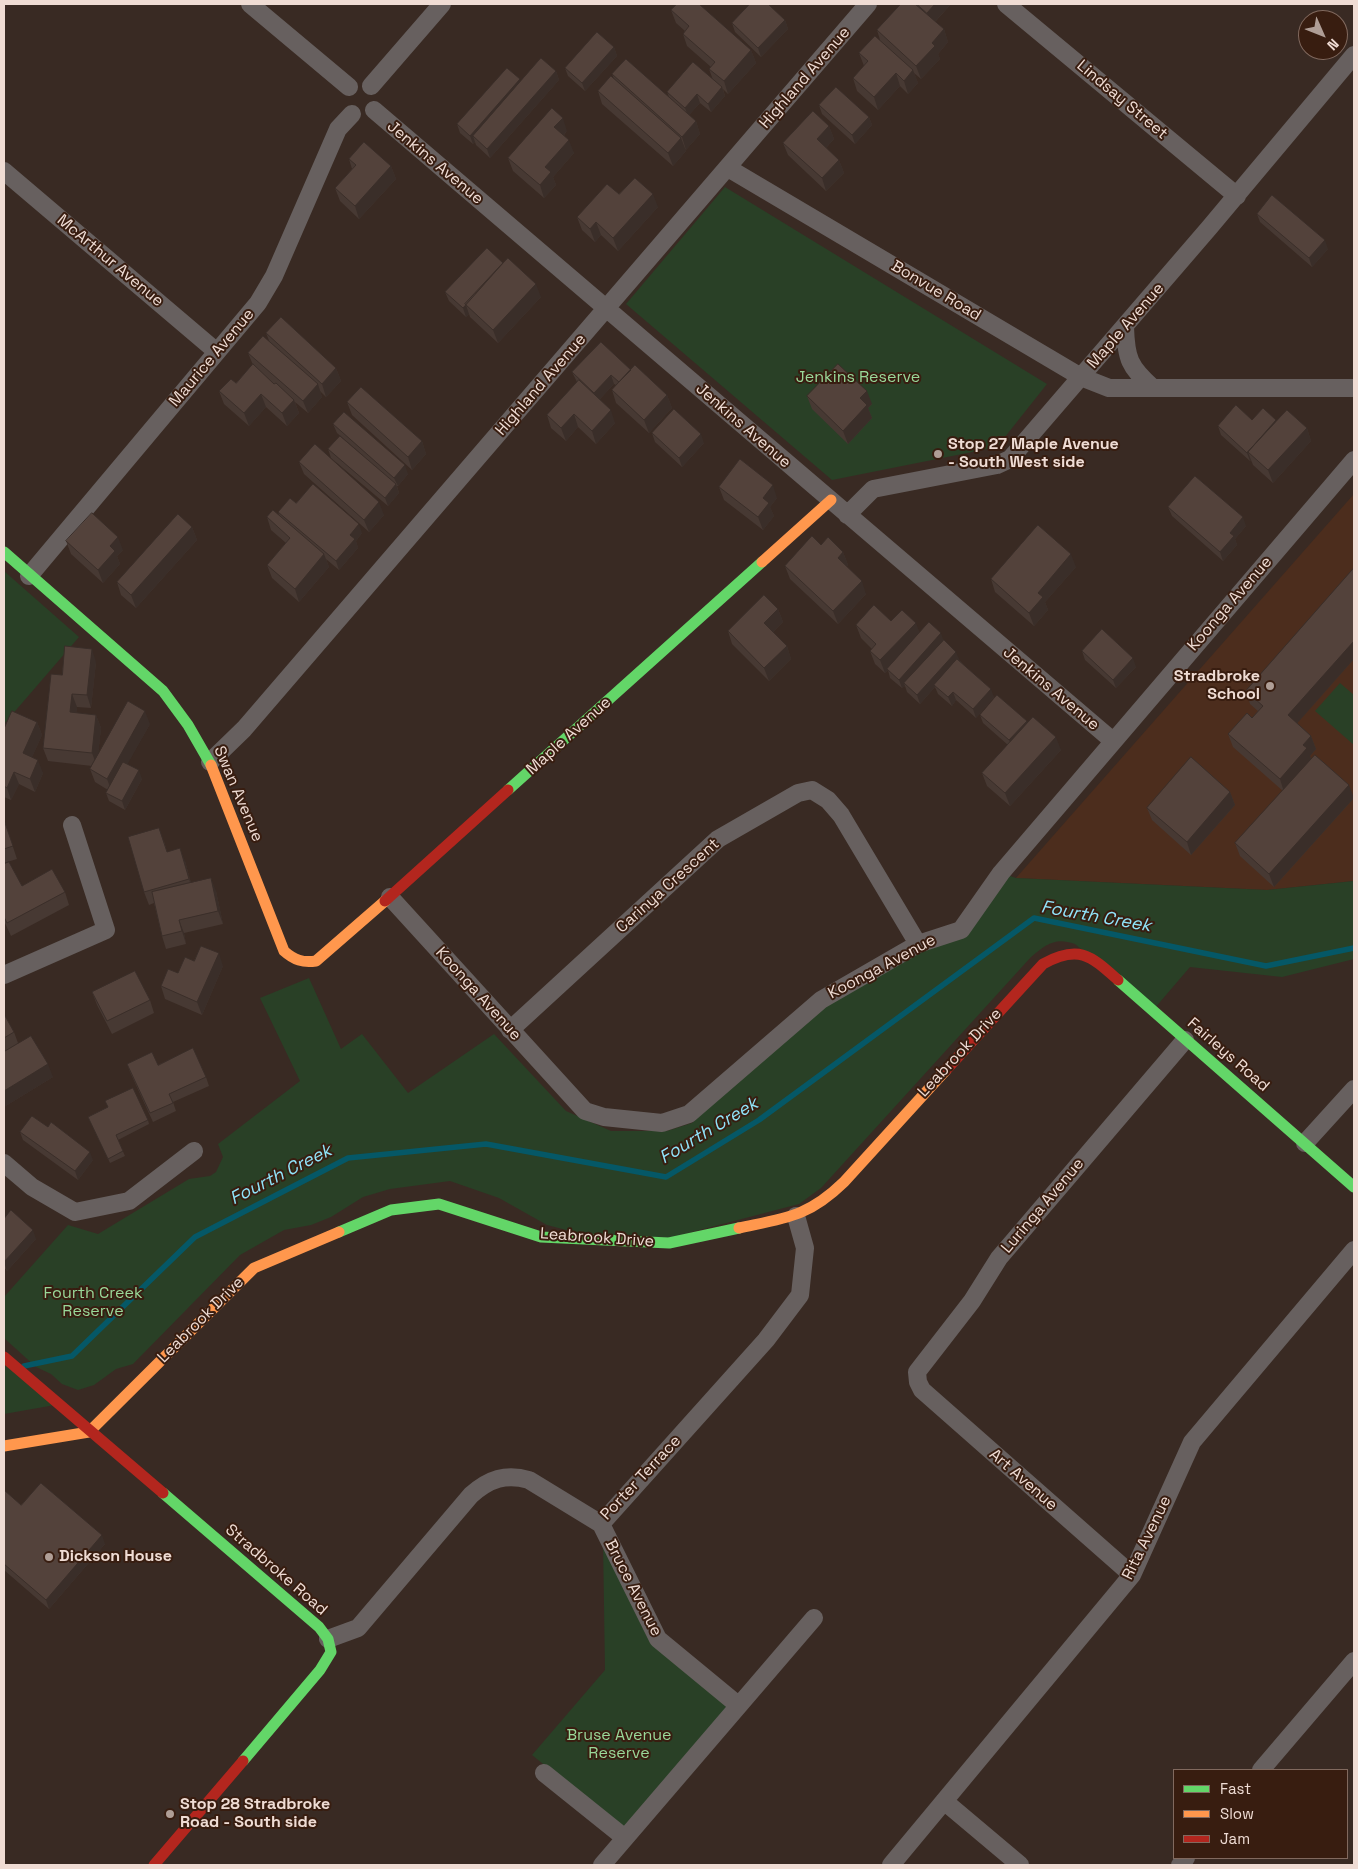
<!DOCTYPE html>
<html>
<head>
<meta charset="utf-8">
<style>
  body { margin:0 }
  #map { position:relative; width:1358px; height:1869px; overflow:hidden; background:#392a23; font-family:"Space Grotesk",sans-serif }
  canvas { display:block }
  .frame { position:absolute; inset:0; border:5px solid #efdcd4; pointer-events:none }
  .legend { position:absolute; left:1173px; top:1769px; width:175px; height:90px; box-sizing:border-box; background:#381d10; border:1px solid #81695e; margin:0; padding:6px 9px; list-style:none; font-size:15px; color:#efdcd4 }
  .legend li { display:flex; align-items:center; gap:10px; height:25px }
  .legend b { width:25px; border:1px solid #81695e }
  .north { position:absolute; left:1298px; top:10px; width:50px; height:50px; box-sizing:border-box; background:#381d10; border:1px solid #81695e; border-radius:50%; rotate:134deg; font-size:14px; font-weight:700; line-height:20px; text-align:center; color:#efdcd4 }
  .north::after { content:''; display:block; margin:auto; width:18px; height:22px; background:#af9e96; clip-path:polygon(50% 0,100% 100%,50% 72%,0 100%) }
</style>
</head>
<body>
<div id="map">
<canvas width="1358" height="1869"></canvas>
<div class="frame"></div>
<ul class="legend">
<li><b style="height:6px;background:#63d668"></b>Fast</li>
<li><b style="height:6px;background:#ff974d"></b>Slow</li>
<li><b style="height:6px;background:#b3261e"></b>Jam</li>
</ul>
<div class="north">N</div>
</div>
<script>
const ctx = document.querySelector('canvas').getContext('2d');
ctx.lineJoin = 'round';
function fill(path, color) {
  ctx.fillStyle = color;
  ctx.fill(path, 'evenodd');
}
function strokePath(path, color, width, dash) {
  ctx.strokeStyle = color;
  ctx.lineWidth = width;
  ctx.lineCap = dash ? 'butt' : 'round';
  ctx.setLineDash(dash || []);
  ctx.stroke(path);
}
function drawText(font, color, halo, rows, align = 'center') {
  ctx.font = font + ' "Space Grotesk",sans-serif';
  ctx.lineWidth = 4;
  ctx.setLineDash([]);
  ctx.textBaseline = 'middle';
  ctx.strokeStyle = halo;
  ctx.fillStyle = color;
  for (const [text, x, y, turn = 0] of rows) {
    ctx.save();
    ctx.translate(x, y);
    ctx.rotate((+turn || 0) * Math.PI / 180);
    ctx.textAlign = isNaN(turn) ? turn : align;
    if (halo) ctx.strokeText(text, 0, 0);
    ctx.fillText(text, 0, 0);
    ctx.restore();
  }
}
const built = new Path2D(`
  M1354,494V881L1267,890L1016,878Z`);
const green = new Path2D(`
  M725,187L1047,384L997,447L832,480L626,304Z
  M4,571L79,637L4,724Z
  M1340,683L1354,695V745L1315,711Z
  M1001,873L1016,878L1267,890L1354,881V959L1282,977L1190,967L1154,1009L1075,944C1055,937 1047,944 1031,957L821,1188L799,1204L669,1238L578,1233L547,1225L499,1198L450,1181L390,1189L363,1197L331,1217L311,1225L284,1230L240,1255L133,1364L116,1369L94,1385L78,1390L62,1384L51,1374L36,1367L4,1338V1297L68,1225L98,1234L189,1179L210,1176L216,1172L223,1157L218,1144L300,1081L260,998L309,978L341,1049L362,1034L408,1093L494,1034L566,1111L611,1131H667L692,1123L821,1000L962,928Z
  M4,1363L55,1405L4,1414Z
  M603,1540L654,1644L731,1706L625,1830L532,1755L605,1670Z`);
const stream = new Path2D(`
  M24,1366L72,1356L195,1237L348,1158L486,1144L666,1177L759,1120L1034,918L1266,966L1354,948`);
const street = new Path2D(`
  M250,4L349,87
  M1006,4L1237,196
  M371,86L442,4
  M374,110L1113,741
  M728,168L1081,377L1109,388H1354
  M4,171L217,352
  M1125,327C1126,358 1129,367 1153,388
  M847,515L873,489L997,465L1010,459L1209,228L1354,55
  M29,576L258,303L274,276L338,129L352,114
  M210,762L244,729L868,4
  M390,897L585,1111L604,1117L662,1123L689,1114L821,1000L918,944L961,930L1001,873L1354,460
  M4,975L106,930L72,825
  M510,1030L718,839L798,793L812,790L828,800L841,815L918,944
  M1305,1143L1354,1089
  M4,1163L32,1187L75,1212L129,1201L194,1151
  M601,1524L658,1639L738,1705
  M1132,1575L922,1390L918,1382L917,1372L972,1301L999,1258L1185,1040
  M328,1639L358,1628L471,1495C489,1479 506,1473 529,1480L601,1524L766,1340L800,1295L805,1248L796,1216
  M1261,1770L1354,1661
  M544,1773L625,1838
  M944,1801L1020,1865
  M602,1865L814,1618
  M891,1865L1132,1575L1192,1442L1354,1250
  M1180,1865L1186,1858`);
const fast = new Path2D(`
  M4,552L163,691L188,725L211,765
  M508,790L762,562
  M1118,980L1354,1187
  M339,1232L391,1210L439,1204L541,1237L669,1243L739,1228
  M163,1493L319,1627L328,1639L331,1652L320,1670L243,1761`);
const slow = new Path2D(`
  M762,562L831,500
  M211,765L284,951C294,960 303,963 316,961L385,901
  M739,1228C786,1218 808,1217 844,1182L946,1070
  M4,1446L89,1432L254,1268L339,1232`);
const jam = new Path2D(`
  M385,901L508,790
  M946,1070L1043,964C1079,944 1091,956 1118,980
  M4,1357L163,1493
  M154,1865L243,1761`);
const wall = new Path2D(`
  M901,4H951L935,22L944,29L948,42L938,54L940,59L921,79L914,73L918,83L908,94L900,86L878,110L857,91L853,78L864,66L859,53L880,40L877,30Z
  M671,10L751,50L756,63L728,94L723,89L725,96L711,112L700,103L689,115L696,121L700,134L686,150L684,148L686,151L673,166L602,104L598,91L614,79L612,74L669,97L667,92L713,80L709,69L711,67L687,46L683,34L685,31L676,23Z
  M785,20L788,29L761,57L735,32L732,23Z
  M614,47L617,56L585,91L568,76L565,68Z
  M556,71L559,80L490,158L476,145L475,142L473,144L460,133L457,124L521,81Z
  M819,105L869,117L872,125L855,144L822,114Z
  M829,126L834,139L826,148L839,160L844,173L826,191L788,155L783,143Z
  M567,131L564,135L574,153L553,177L556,185L544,198L513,171L508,158Z
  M349,159L391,166L396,179L359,219L340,201L335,188L352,169Z
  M619,194L658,207L618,251L601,235L595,242L582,230L577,217Z
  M1257,214L1328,249L1312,267L1260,222Z
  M445,292L541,297L498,343L470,317L469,314L466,317L449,301Z
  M266,333L336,368L341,381L326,397L320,391L322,397L308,413L295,402L299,413L287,426L266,407L249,426L224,404L219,391L236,383L253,365L248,353L270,343Z
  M631,370L667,395L672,408L649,433L616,403L612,390L616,385L614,384L599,400L615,423L596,444L578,427L566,441L551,428L547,415L577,382L572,372Z
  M807,396L872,404L868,408L872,418L848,444L812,409Z
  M347,402L422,441L426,454L412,470L352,415Z
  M1252,420H1276L1277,421L1307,428L1311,441L1273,483L1253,465L1251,460L1250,461L1221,435L1218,426Z
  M333,424L408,474L398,486H397L399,493L388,506L331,458L328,449L360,453L337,433Z
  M652,433L704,443L682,467L655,442Z
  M299,462L384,515L369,532L304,474Z
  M719,487L777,498L770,507L774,516L763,530L724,500Z
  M296,503L362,533L356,541L358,548L339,570L326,559L329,567L299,602L272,578L267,565L286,543L271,530L267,517H280L278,512Z
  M1168,507L1246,526L1235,539L1237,545L1223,561L1172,516Z
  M192,527L197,540L136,608L121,595L117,582Z
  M66,541L123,550L117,556L120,564L103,583L71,554Z
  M821,545L843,552L848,565L846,567L866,594L838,624L790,579L785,566Z
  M1076,567L1045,602L1048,610L1034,626L995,592L991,579Z
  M1354,568V659L1297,723L1311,736L1316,749L1310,756L1311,759L1354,798L1274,887L1240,856L1235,843L1283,791L1233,747L1228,734L1252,718L1258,711L1250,704L1246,691Z
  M778,609L783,622L773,632L787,646L791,659L769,681L732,644L728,631Z
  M891,621L920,633L944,640L960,661L994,697L976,718L956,700L952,706L938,694L935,687L920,704L907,692L905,686L902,688L890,678L888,670L885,673L875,664L870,651L872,649L861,638L856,625Z
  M1082,651L1136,667L1116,688L1085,660Z
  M96,662L91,708L77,707L76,713L96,715L101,728L98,755L150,724L127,764L142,779L125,810L109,801L106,793L108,790L95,782L90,769L92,766L48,761L43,748L62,675Z
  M980,715L1027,721L1028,723L1061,750L1010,806L987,786L982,773L1008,745L983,723Z
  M37,722L42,735L32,757L43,773L35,792L19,784L11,800L4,797V729Z
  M1230,792L1235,805L1191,855L1152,820L1147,808Z
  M4,820L17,859L4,863Z
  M164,841L167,852L185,861L191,883L216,891L223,924L184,933L186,944L166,949L162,936L154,903L149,905L144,892Z
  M4,864L22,886L65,892L69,905L11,936L4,921Z
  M194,961L223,966L202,1015L165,999L161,986Z
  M92,992L150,1000L154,1013L112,1034L97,1005Z
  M4,1014L14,1032L18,1043L53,1077L4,1107Z
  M127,1064L158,1065L206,1077L209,1086L173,1102L176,1111L153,1122L130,1072Z
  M88,1117L148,1120L149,1124L118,1140L125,1156L110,1163Z
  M20,1132L93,1160L78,1180L23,1140Z
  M4,1219L36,1239L7,1271L4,1267Z
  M4,1490L21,1505L105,1544L49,1609L4,1570Z`);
const shadedWall = new Path2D(`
  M935,4H951L931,26L927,13Z
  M785,20L788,29L761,57L758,48Z
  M944,29L948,42L938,54L940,59L921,79L916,66L932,43Z
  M614,47L617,56L585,91L582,83Z
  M751,50L756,63L728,94L724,81Z
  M913,70L918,83L908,94L904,81Z
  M556,71L559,80L490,158L487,149Z
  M896,73L900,86L878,110L874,97Z
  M520,79L523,88L473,136L475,142L473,144L470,136Z
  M722,87L725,96L711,112L708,104Z
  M697,94L700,103L688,116L685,108Z
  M869,117L872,125L855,144L852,135Z
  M563,118L567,131L559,140L554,127Z
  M696,121L700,134L686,150L682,137Z
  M829,126L834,139L822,152L817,139Z
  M681,138L686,151L673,166L668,153Z
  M569,140L574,153L553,177L556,185L544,198L540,185L545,167Z
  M839,160L844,173L826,191L822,178Z
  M391,166L396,179L359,219L355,206Z
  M653,194L658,207L618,251L613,238Z
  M596,222L601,235L595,242L590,229Z
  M1325,240L1328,249L1312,267L1309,258Z
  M536,284L541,297L498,343L493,330Z
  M466,305L469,314L466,317L463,308Z
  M336,368L341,381L326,397L322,384Z
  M611,375L614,384L597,402L594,393Z
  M318,384L322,397L308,413L303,401Z
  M867,391L872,404L868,408L872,418L848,444L843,431L860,398Z
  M261,394L266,407L249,426L244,413Z
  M667,395L672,408L649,433L644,420Z
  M294,400L299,413L287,426L282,413Z
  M611,410L615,423L596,444L592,431Z
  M574,414L578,427L566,441L561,428Z
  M1276,420L1280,429L1248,452L1251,460L1250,461L1247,453Z
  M1307,428L1311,441L1273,483L1268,470Z
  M701,434L704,443L682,467L679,458Z
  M422,441L426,454L412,470L408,457Z
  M405,465L408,474L398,486L394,478Z
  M396,484L399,493L388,506L385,498Z
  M773,485L777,498L770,507L774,516L763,530L758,517L763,498Z
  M379,502L384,515L369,532L364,520Z
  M1243,517L1246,526L1235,539L1237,545L1223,561L1220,552L1230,533Z
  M359,524L362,533L356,541L358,548L339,570L336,561L350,535Z
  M192,527L197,540L136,608L131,595Z
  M118,537L123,550L117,556L120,564L103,583L98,570L110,546Z
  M843,552L848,565L842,571L838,558Z
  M324,554L329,567L299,602L295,589Z
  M1071,554L1076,567L1045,602L1048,610L1034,626L1029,613L1038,593Z
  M862,581L866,594L838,624L833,611Z
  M778,609L783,622L769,636L764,623Z
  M916,623L921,636L887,669L888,670L885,673L880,660Z
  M941,633L944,642L904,683L905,686L902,688L899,680Z
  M1354,641V659L1293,728L1288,715Z
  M787,646L791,659L769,681L764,668Z
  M92,649L96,662L91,708L87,695Z
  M956,652L960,661L934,685L935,687L920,704L917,695Z
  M1133,658L1136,667L1116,688L1113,680Z
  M991,689L994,697L976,718L973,709Z
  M953,692L956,700L952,706L948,697Z
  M72,694L77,707L75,725L70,712Z
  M145,711L150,724L112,792L107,779Z
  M96,715L101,728L97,766L92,753Z
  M1027,721L1030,729L1013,749L1009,740Z
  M37,722L42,735L28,766L23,753Z
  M1311,736L1316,749L1310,756L1312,761L1284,792L1280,779L1303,745Z
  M1056,737L1061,750L1010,806L1005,793Z
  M38,760L43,773L35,792L30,779Z
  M139,770L142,779L125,810L122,801Z
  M14,772L19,784L11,800L7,788Z
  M1349,785L1354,798L1274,887L1269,874Z
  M1230,792L1235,805L1191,855L1187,842Z
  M180,848L185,861L193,892L189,879Z
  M211,878L216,891L223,924L218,911Z
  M179,920L184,933L186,944L182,931Z
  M219,953L223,966L202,1015L197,1002Z
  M48,1064L53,1077L4,1107V1091Z
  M90,1152L93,1160L78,1180L75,1171Z
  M33,1230L36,1239L7,1271L4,1262Z
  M102,1535L105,1544L49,1609L46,1600Z`);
const building = new Path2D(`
  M677,4H699L751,50L724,81L709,69L715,62L683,34L689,26L671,10Z
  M750,4H768L785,20L758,48L732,23Z
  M901,4H915L944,29L932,43L935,46L916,66L877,30Z
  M917,4H935L927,13Z
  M597,32L614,47L582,83L565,68Z
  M875,36L913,70L904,81L896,73L874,97L853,78L868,61L859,53Z
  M541,58L556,71L487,149L473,136Z
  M626,59L696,121L682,137L612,74Z
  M693,62L722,87L708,104L697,94L685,108L667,92Z
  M507,68L520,79L470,136L457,124Z
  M611,76L681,138L668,153L598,91Z
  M836,87L869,117L852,135L819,105Z
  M552,108L563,118L554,127L569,140L545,167L551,172L540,185L508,158Z
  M813,111L829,126L817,139L839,160L822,178L783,143Z
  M364,142L391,166L355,206L335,188L356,165L349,159Z
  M635,178L653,194L613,238L596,222L590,229L577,217L607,184L619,194Z
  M1272,195L1325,240L1309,258L1257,214Z
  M487,248L503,263L463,308L445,292Z
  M508,258L536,284L493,330L465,304Z
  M281,317L336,368L322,384L266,333Z
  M263,336L318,384L303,401L248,353Z
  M601,342L631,370L619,382L611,375L594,393L572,372Z
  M253,364L274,384L276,383L294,400L282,413L261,394L244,413L219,391L231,379L236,383Z
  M838,364L867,391L860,398L867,405L843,431L807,396Z
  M635,365L667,395L644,420L612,390Z
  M579,380L611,410L592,431L574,414L561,428L547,415Z
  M361,387L422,441L408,457L347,402Z
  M1236,405L1252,420L1263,408L1276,420L1247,453L1218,426Z
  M674,409L701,434L679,458L652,433Z
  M1287,410L1307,428L1268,470L1248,452Z
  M344,412L405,465L394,478L333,424Z
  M340,436L396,484L385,498L328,449Z
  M315,444L379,502L364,520L299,462Z
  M740,459L773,485L763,498L769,503L758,517L719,487Z
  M1195,476L1243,517L1230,533L1234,536L1220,552L1168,507Z
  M313,484L359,524L350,535L355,539L336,561L278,512L290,498L296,503Z
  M273,510L324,554L295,589L267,565L290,538L267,517Z
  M92,513L118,537L110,546L115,551L98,570L66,541Z
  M178,514L192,527L131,595L117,582Z
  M1038,525L1071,554L1038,593L1043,597L1029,613L991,579Z
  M812,536L821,545L828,537L843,552L838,558L862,581L833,611L785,566Z
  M1354,568V641L1288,715L1311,736L1303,745L1307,748L1280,779L1228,734L1247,713L1252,718L1263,706L1246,691Z
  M764,595L778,609L764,623L787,646L764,668L728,631Z
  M874,605L891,621L902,610L916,623L880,660L870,651L876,644L856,625Z
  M929,622L941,633L899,680L887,669Z
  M1102,629L1133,658L1113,680L1082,651Z
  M944,640L956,652L917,695L904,683Z
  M65,646L92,649L87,695L72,694L70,712L96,715L92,753L43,748L51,674L62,675Z
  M957,659L991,689L973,709L953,692L948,697L934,685Z
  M997,695L1027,721L1009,740L980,715Z
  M128,701L145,711L107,779L90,769Z
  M12,711L37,722L23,753L38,760L30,779L14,772L7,788L4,786V729Z
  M1033,717L1056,737L1005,793L982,773Z
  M1315,755L1349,785L1269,874L1235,843Z
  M1191,757L1230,792L1187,842L1147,808Z
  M123,762L139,770L122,801L106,793Z
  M4,820L13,846L4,849Z
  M159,828L167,852L180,848L189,879L144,892L128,837Z
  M9,862L22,886L52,869L65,892L7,923L4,917V864Z
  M211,878L218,911L179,920L182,931L162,936L152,892Z
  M201,946L219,953L197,1002L161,986L168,969L178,973L185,957L194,961Z
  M135,971L150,1000L107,1021L92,992Z
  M4,1014L14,1032L4,1038Z
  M31,1036L48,1064L4,1091V1052Z
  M193,1048L206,1077L169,1094L173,1103L150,1113L127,1064L152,1052L158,1065Z
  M133,1088L148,1120L116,1135L123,1151L108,1159L88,1117L108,1107L105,1101Z
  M32,1116L48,1127L51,1122L90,1152L75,1171L20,1132Z
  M11,1210L33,1230L4,1262V1219Z
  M41,1483L102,1535L46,1600L4,1564V1490L21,1505Z`);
const markers = [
  [938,454,5,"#af9e96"],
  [1270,686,5,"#af9e96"],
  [49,1557,5,"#af9e96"],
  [170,1814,5,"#af9e96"]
];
const streetNames = [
  ["Highland Avenue",805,78,-49],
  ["Lindsay Street",1122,100,40],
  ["Jenkins Avenue",435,163,40],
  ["McArthur Avenue",110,261,40],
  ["Bonvue Road",936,291,31],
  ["Maple Avenue",1126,326,-49],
  ["Maurice Avenue",212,358,-50],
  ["Highland Avenue",541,385,-49],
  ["Jenkins Avenue",743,426,41],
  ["Koonga Avenue",1230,604,-49],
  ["Jenkins Avenue",1051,689,40],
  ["Maple Avenue",569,736,-42],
  ["Swan Avenue",238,794,67],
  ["Carinya Crescent",668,886,-42],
  ["Koonga Avenue",882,967,-28],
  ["Koonga Avenue",478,994,48],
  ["Leabrook Drive",960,1053,-47],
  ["Fairleys Road",1228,1055,41],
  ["Luringa Avenue",1043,1206,-50],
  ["Leabrook Drive",597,1238,4],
  ["Leabrook Drive",201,1320,-45],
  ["Porter Terrace",641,1478,-47],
  ["Art Avenue",1023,1480,41],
  ["Rita Avenue",1147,1538,-64],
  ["Stradbroke Road",276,1570,41],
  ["Bruce Avenue",633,1588,63]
];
const parkNames = [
  ["Jenkins Reserve",858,378],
  ["Fourth Creek",93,1294],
  ["Reserve",93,1312],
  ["Bruse Avenue",619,1736],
  ["Reserve",619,1754]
];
const poiNames = [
  ["Stop 27 Maple Avenue",948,445],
  ["- South West side",948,463],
  ["Stradbroke",1260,677,"right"],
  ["School",1260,695,"right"],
  ["Dickson House",59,1557],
  ["Stop 28 Stradbroke",180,1805],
  ["Road - South side",180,1823]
];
const waterNames = [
  ["Fourth Creek",1096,917,10],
  ["Fourth Creek",709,1131,-31],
  ["Fourth Creek",281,1175,-27]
];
fill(built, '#4c2d1d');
fill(green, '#294026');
strokePath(stream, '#055867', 5.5);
strokePath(street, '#67605f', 18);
strokePath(fast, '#63d668', 11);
strokePath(slow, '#ff974d', 11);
strokePath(jam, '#b3261e', 11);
fill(wall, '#473933');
fill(shadedWall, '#3a2e29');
fill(building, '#53423b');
strokePath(building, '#3a2e29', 1);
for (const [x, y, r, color] of markers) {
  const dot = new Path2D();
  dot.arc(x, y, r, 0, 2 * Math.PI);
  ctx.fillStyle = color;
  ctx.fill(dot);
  strokePath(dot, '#381d10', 2);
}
drawText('16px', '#efdcd4', '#381d10', streetNames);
drawText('16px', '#99d899', '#381d10', parkNames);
drawText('bold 16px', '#efdcd4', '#381d10', poiNames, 'left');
drawText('italic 18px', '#90e4fa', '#381d10', waterNames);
</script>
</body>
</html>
